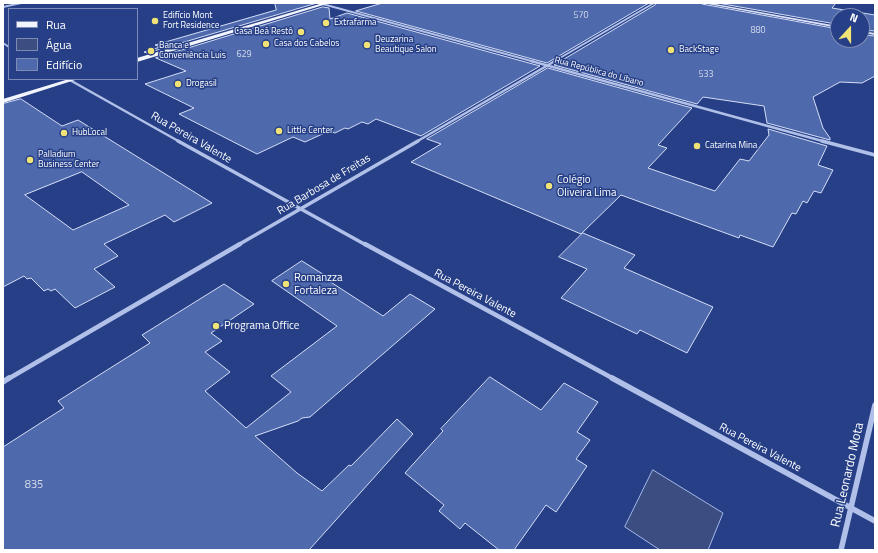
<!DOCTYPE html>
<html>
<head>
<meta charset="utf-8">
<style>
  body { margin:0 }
  #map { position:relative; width:878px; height:553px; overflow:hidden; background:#263f86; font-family:"Titillium Web",sans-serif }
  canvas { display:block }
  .frame { position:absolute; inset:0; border:4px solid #fff; pointer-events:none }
  .legend { position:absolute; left:8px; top:8px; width:130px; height:72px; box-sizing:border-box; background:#263f86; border:1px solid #7d8cb6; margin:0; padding:5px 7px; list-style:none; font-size:12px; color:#fff }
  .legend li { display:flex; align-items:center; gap:8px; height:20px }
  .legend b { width:20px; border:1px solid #7d8cb6 }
  .north { position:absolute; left:830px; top:8px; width:40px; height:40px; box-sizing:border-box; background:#263f86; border:1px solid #7d8cb6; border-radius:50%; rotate:21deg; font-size:11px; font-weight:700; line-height:16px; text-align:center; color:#fff }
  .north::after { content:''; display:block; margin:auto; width:14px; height:18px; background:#f1e376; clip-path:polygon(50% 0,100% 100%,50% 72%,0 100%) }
</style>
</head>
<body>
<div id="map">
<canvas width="878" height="553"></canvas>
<div class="frame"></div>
<ul class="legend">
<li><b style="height:5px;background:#f3f5fe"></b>Rua</li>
<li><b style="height:11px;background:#3b4d81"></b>Água</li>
<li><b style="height:11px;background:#4f69ad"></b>Edifício</li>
</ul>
<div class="north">N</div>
</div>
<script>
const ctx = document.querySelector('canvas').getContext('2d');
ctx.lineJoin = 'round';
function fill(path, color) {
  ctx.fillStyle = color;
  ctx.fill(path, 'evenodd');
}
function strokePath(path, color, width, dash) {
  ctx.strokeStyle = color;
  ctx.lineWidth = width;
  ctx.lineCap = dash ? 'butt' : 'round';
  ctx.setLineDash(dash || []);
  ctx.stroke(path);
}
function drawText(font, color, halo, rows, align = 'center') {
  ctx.font = font + ' "Titillium Web",sans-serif';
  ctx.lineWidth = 3;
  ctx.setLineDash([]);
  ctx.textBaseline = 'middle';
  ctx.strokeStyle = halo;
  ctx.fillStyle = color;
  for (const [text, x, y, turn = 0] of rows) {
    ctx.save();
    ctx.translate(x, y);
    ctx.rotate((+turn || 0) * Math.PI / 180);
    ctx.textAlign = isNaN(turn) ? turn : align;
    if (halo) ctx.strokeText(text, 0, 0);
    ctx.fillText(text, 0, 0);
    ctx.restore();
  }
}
const water = new Path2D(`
  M653,470L723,513L708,550H660L625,527Z`);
const building = new Path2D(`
  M275,3H317L147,53L144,52L160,47L155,45L276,10Z
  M383,3H649L547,63L356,11Z
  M656,3H701L702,4L838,29V40H862V35L875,36V76L862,83L840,82L813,97L823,128L830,138V140L767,123L764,106L703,97L697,104L554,65L655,5Z
  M718,3H836L832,8L875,15V31L862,30V16H838V24Z
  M323,7L329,8L330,19L347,13L540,66L421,136L376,119L368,124L362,122L348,129L345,128L335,133L329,131L305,142L293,137L257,154L179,114L194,108L145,84L186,71L156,58Z
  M548,68L692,108L658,145L667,148L648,168L715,191L740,159L749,161L769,135L768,129L827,146L818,165L833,170L821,193L814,191L807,203L803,201L796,214L792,213L773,247L740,235L739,238L621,195L581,234L411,162L441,144L427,139Z
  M21,99L62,126L78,120L212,203L174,222L165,215L104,244L118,256L94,269L115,287L75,308L55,289L51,291L48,289L44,291L31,278L27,279L24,276L3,287V104ZM82,172L129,205L73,230L25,195Z
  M583,233L635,255L624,268L713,307L687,353L640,330L637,334L561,298L587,269L559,257Z
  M302,261L329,278L326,279L383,316L410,294L435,309L310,417L302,418L298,421L255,436L297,473L322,491L349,465L351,466L397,419L413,434L309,550H3V447L64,408L58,401L150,343L142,335L224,284L254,304L211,333L222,341L205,352L230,372L205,391L246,428L291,392L271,376L337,326L272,281Z
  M490,377L541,410L564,383L598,402L577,432L590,440L576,459L587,466L556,512L546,505L514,550H499L465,523L460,529L439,511L444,505L405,473L443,431L441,429Z`);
const streetFar4 = new Path2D(`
  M319,3L535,62
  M3,7L21,3
  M3,43L9,47
  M553,62L654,3`);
const streetFar3 = new Path2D(`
  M531,61L826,142
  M68,79L180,142
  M416,142L555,61`);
const streetFar2 = new Path2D(`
  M178,141L366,245
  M822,141L875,155
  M238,245L418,141`);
const streetFar1 = new Path2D(`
  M365,244L614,379
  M8,379L240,244`);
const street = new Path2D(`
  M612,378L875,521
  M3,382L9,378
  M841,550L875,405`);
const secondary = new Path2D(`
  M702,3H710L838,26V28Z
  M862,31L875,33V35L862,33Z`);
const primary = new Path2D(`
  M323,3H330L137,62V58Z
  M69,79H78L3,103V99Z`);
const markers = [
  [155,21,4,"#f1e376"],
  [326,23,4,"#f1e376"],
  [301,32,4,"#f1e376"],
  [266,44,4,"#f1e376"],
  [367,45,4,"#f1e376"],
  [671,50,4,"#f1e376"],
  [151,51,4,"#f1e376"],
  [178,84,4,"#f1e376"],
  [279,131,4,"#f1e376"],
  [64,133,4,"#f1e376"],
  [697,146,4,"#f1e376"],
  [30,160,4,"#f1e376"],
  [549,186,4,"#f1e376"],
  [286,284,4,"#f1e376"],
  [216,326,4,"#f1e376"]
];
const farPoinames = [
  ["Edifício Mont",163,16],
  ["Fort Residence",163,26],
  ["Extrafarma",334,23],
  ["Casa Beá Restô",293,32,"right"],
  ["Deuzarina",375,40],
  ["Beautique Salon",375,50],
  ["Casa dos Cabelos",274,44],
  ["Banca e",159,46],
  ["Conveniência Luis",159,56],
  ["BackStage",679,50],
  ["Drogasil",186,84],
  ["Little Center",287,131],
  ["HubLocal",72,133],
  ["Catarina Mina",705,146],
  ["Palladium",38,155],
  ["Business Center",38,165]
];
const numberNames = [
  ["570",581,16],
  ["880",758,31],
  ["629",244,55],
  ["533",706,75]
];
const farStreetnames = [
  ["Rua República do Líbano",599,72,15]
];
const streetNames = [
  ["Rua Pereira Valente",191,138,30],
  ["Rua Barbosa de Freitas",324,185,-31],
  ["Rua Pereira Valente",475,294,28],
  ["Rua Pereira Valente",760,448,28]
];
const poiNames = [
  ["Colégio",557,180],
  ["Oliveira Lima",557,193],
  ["Romanzza",294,278],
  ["Fortaleza",294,291],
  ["Programa Office",224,326]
];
const nearNumbernames = [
  ["835",34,485]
];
const nearStreetnames = [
  ["Rua Leonardo Mota",848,475,-77]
];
fill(water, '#3b4d81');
strokePath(water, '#a5b9e9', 1);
fill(building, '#4f69ad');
strokePath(building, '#d4def6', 1);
strokePath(streetFar4, '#b1c0e8', 2);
strokePath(streetFar3, '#b1c0e8', 2.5);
strokePath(streetFar2, '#b1c0e8', 3.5);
strokePath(streetFar1, '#b1c0e8', 4.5);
strokePath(street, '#b1c0e8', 5.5);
fill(secondary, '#dbe2f7');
fill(primary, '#f3f5fe');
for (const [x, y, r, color] of markers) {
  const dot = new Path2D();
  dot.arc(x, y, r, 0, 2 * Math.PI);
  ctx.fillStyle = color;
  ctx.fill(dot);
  strokePath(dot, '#263f86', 1.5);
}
drawText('9px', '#fff', '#263f86', farPoinames, 'left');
drawText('9px', '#d3daea', null, numberNames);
drawText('9px', '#fff', '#263f86', farStreetnames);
drawText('11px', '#fff', '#263f86', streetNames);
drawText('11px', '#fff', '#263f86', poiNames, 'left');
drawText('11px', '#d3daea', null, nearNumbernames);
drawText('13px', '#fff', '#263f86', nearStreetnames);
</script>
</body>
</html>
